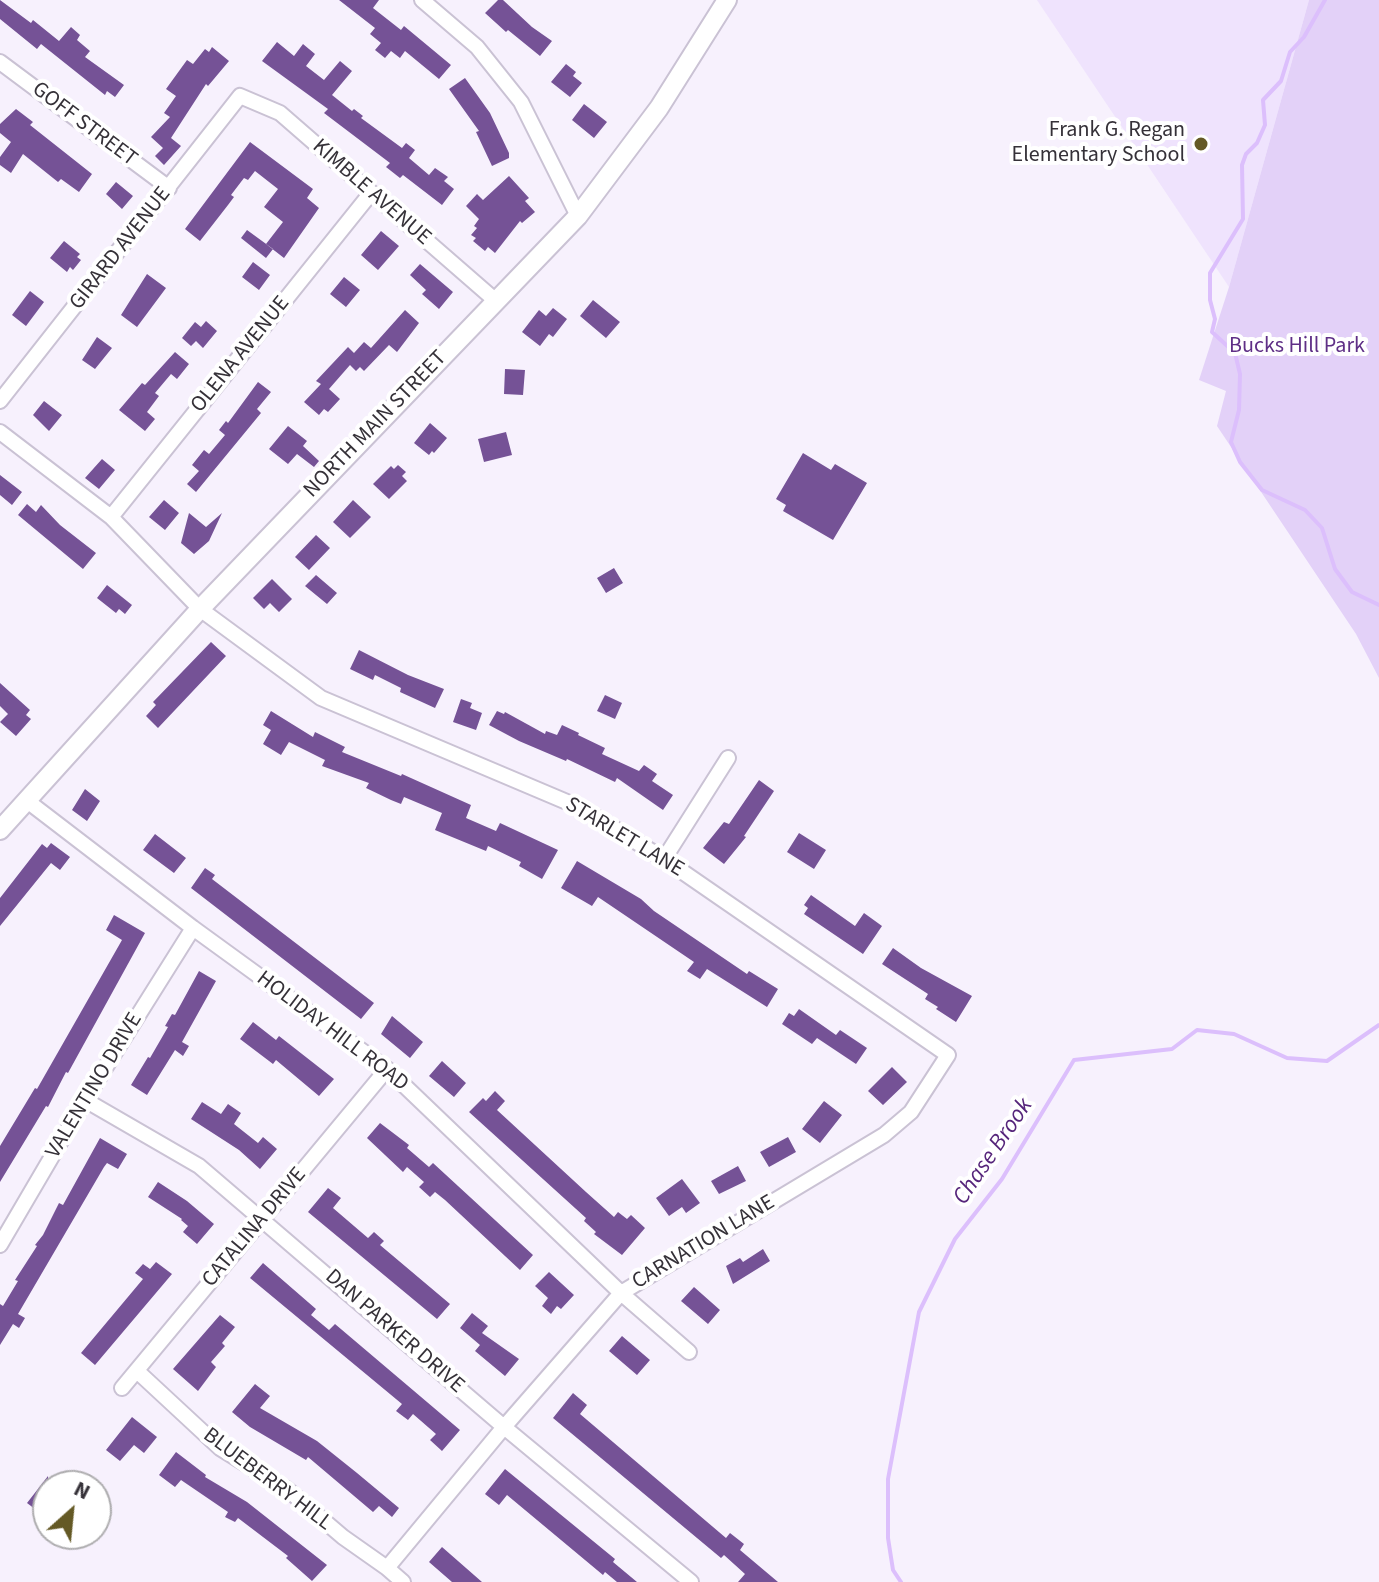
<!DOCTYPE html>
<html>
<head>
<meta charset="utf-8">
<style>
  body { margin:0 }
  #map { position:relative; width:1379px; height:1582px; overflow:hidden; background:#f7f1fd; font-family:"Source Sans 3",sans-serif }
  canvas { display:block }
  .north { position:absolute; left:32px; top:1470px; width:80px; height:80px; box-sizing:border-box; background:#fff; border:2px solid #aeadaf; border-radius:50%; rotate:27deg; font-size:22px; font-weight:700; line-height:32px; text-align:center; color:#353138 }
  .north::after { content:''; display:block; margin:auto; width:28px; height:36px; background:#645925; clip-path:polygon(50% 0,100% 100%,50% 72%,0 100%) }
</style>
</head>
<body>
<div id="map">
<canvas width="1379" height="1582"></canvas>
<div class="north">N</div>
</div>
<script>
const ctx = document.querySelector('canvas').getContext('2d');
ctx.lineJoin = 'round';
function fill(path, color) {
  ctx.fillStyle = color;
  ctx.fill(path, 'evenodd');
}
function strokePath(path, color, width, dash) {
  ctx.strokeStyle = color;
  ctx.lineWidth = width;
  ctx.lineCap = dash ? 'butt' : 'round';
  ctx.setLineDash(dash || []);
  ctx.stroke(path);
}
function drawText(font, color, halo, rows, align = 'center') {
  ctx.font = font + ' "Source Sans 3",sans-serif';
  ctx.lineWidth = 8;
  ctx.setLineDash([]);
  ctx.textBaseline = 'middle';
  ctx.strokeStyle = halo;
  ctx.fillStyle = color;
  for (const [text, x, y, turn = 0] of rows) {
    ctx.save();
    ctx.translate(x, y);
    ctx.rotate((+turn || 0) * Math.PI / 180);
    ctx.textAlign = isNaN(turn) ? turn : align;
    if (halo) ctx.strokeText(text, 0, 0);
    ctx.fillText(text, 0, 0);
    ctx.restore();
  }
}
const built = new Path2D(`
  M1037,0H1309L1229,287Z`);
const green = new Path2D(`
  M1309,0H1379V678L1356,634L1217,426L1226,391L1199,380L1229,287Z`);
const stream = new Path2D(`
  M1325,0L1304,37L1290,52L1281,81L1263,100L1265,125L1257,143L1246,154L1242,165L1243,219L1210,273V300L1215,319L1212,332L1235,353L1240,374L1239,410L1231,442L1240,462L1262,490L1305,510L1322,528L1335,569L1352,592L1379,605
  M901,1582L893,1570L888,1538V1479L919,1312L955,1239L1002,1179L1074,1060L1172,1049L1197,1030L1234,1034L1287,1058L1327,1061L1379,1025`);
const building = new Path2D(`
  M0,0L31,23L33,20L59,41L71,27L80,35L77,40L90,51L85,57L124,85L115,97L107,91L105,95L41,44L37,49L0,19Z
  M339,0H379L373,8L401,30L404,26L451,65L439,79L405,51L400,58L391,51L385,58L375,50L381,43L370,34L375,28Z
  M498,0H503L532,27L552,41L540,56L508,30L506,32L485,13Z
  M277,42L294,56L303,44L315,54L306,66L324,80L340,61L352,71L332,95L352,111L354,109L363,116L361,118L402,148L406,143L415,150L409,158L429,175L435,168L448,177L444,181L454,189L442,205L403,175L400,178L386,167L390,163L324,113L328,109L262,61Z
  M212,47L229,61L208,86L206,84L171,138L181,146L164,165L155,156L163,148L151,137L170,117L164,113L176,96L166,89L187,60L193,64L205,49L209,52Z
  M566,64L576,72L573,76L582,83L570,97L551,82Z
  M465,78L490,113L509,153V158L492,166L476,132L479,131L449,89Z
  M584,104L607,122L594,138L572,120Z
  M16,109L33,122L30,125L92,174L79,192L61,179L58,182L23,154L11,173L0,165V157L11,142L0,133V124Z
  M250,142L313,189L307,198L319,208L284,258L266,244L283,222L264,207L278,189L255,171L248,180L244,178L231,195L234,197L228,205L200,241L185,229Z
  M509,176L529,198L525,201L535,212L522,223L520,221L495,253L488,247L485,251L473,241L476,238L471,235L477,228L474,226L479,219L466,206L477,194L483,200Z
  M116,182L133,196L122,209L106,194Z
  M247,230L273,249L266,258L241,238Z
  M381,231L399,246L378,270L361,255Z
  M64,241L80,254L77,257L81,260L73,270L70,267L67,272L50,258Z
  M253,262L270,275L259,290L242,277Z
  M420,264L453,292L439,309L422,294L426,290L410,275Z
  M147,274L166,288L137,327L121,315Z
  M344,277L360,290L346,307L330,294Z
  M30,291L44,302L26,326L12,315Z
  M593,300L620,322L606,338L580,316Z
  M553,308L567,319L553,337L549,334L540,346L522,332L539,310L546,316Z
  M405,310L419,323L397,352L389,345L364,371L360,367L356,371L350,365L329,389L340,399L328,412L324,409L319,415L304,402L321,384L316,381L348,347L354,353L364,342L371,348Z
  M206,321L217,331L203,348L196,341L191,346L182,338L195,322L201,327Z
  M97,337L112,348L95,369L82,360Z
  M175,352L189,364L177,379L171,374L155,393L159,396L147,412L155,419L145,431L119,410L142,383L145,385Z
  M505,369L525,370L523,395L504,394Z
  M258,382L271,392L257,409L261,413L196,492L187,484L199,471L192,465L204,450L209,454L225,435L219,430L226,421L228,423Z
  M44,401L62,415L49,431L33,415Z
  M430,423L447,438L434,453L432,451L429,455L414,443Z
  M288,426L307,441L303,446L319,461L314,467L297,454L288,464L269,449Z
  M506,432L512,455L484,462L478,439Z
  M803,453L831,470L835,464L867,483L833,540L783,511L786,505L776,499Z
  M102,459L115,470L99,489L85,478Z
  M398,465L406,472L402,476L407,481L389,499L373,484L391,466L394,469Z
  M0,475L22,492L12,505L0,495Z
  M164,500L179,513L165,530L149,517Z
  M353,500L371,517L350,538L333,522Z
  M27,504L36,512L41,505L60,525L96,553L83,569L18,515Z
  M189,513L206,527L222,513L209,541L194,554L181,543Z
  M316,535L330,548L309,570L295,557Z
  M614,568L623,583L606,593L597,578Z
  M316,575L337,593L327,604L305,586Z
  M272,579L292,599L279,612L270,603L264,609L253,598Z
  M107,585L132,605L125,614L119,609L116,613L97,598Z
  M211,642L226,656L158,728L146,716L156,705L153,702Z
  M359,650L408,675L444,689L435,708L400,692L401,688L375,675L373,680L350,669Z
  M0,683L30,710L26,715L31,719L16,736L0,722L8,714L0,706Z
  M605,695L622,703L615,719L597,711Z
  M461,699L472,703L470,708L482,713L476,730L453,722Z
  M271,711L313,737L315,732L345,747L342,752L401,776L402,774L471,805L466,818L496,831L500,823L558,850L542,879L519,866L521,862L488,846L486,851L435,830L442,813L404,797L401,804L391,800L366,788L369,783L322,766L325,760L289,742L281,755L263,744L271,730L263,725Z
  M497,711L504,714L505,712L545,734L546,731L557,735L562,725L579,733L578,735L605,748L602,754L639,771L644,765L657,774L652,781L673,795L663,810L617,778L615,782L567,759L566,761L519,741L489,725Z
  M759,780L774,791L744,836L746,837L724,864L703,848L724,822L729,824Z
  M85,789L100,801L87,821L72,810Z
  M799,833L826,850L814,869L787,852Z
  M155,834L186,858L174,873L143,850Z
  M51,843L70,857L60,870L51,863L0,926V898L42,844L47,848Z
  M577,861L641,899L654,911L747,974L749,971L778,989L767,1007L707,969L700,979L687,971L694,962L598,897L592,906L561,888Z
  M205,868L215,875L212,879L374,1003L361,1019L191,888Z
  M811,895L855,926L864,913L882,926L863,954L804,914L808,908L804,905Z
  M114,915L145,933L68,1073L66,1072L48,1107L46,1106L0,1182V1146L35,1088L37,1089L122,940L106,930Z
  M893,948L921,968L972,996L956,1022L936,1009L938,1007L925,999L928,994L882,964Z
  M199,971L216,981L182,1042L189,1046L183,1056L175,1050L147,1095L131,1085L148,1057L150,1058L168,1027L165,1026L172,1014L175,1015Z
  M799,1009L836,1035L840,1030L867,1048L856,1064L817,1038L812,1044L782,1024L789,1013L794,1016Z
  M392,1016L423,1042L410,1058L381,1034Z
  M253,1022L276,1040L279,1036L334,1079L319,1096L276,1060L273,1064L240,1039Z
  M442,1061L466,1083L454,1097L429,1076Z
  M892,1067L907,1082L883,1105L868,1091Z
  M495,1091L505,1101L497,1110L586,1192L614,1217L618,1212L627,1219L631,1215L645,1228L622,1255L594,1234L596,1232L584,1221L586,1218L469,1112L483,1098L486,1101Z
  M824,1101L842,1115L820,1143L802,1129Z
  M202,1102L221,1114L228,1104L241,1113L234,1124L258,1143L263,1137L277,1149L260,1169L239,1150L191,1119Z
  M380,1123L409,1145L407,1148L429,1167L433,1163L533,1255L520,1270L445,1200L435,1192L430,1197L419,1187L424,1182L407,1167L403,1172L367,1138Z
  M788,1137L796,1152L769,1167L760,1152Z
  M100,1138L127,1154L118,1169L107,1163L104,1167L18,1314L25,1318L19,1328L13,1324L0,1345V1304L3,1306L18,1281L15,1280L37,1246L35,1245L43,1235L59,1203L63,1205Z
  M738,1166L746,1181L719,1194L711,1181Z
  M682,1179L700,1203L686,1213L682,1207L669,1216L656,1198Z
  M158,1182L187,1201L214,1224L197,1244L183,1232L188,1226L181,1220L182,1219L148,1197Z
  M328,1188L341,1198L333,1208L368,1238L374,1232L384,1241L380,1245L450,1304L437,1319L308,1212Z
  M763,1249L770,1261L733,1284L726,1266L740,1258L743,1262Z
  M156,1262L172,1274L95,1365L81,1353L143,1279L135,1273L143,1264L150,1269Z
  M263,1263L316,1309L311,1315L329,1330L335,1324L460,1430L442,1451L430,1440L436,1434L413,1414L408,1420L396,1411L402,1404L250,1278Z
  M549,1272L574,1295L561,1309L557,1306L551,1314L542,1306L548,1298L535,1286Z
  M694,1287L720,1310L708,1324L681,1301Z
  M472,1313L488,1326L482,1333L519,1359L505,1376L475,1351L480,1345L460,1328Z
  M220,1315L235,1327L222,1343L225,1346L211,1362L216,1367L198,1391L173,1369Z
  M622,1336L650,1360L637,1375L609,1351Z
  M255,1384L270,1396L260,1408L317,1441L357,1473L399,1508L392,1517L379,1506L373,1512L308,1457L306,1460L250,1427L232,1412Z
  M573,1393L587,1405L580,1414L726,1538L730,1533L744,1544L740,1550L778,1582H738L745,1574L724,1555L721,1558L553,1418Z
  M132,1417L157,1437L144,1453L134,1445L120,1461L106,1450Z
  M176,1452L206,1475L205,1477L247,1502L327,1565L312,1581L286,1558L288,1556L238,1518L235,1522L225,1517L228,1512L181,1480L175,1487L159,1475Z
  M505,1469L615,1559L613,1562L637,1582H617L605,1572L603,1575L507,1495L499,1505L485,1494Z
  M48,1476V1519L27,1503Z
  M442,1547L482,1582H452L429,1562Z`);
const minor = new Path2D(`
  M422,0L477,47L521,102L578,216
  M0,62L169,188
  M0,401L240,96L280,113L496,301
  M0,432L111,517L200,609L321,698L581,808L664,859L948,1055L911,1112L884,1135L621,1293L504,1427L387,1568
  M111,517L371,193
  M26,800L193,928L387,1069L621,1293L689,1352
  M664,859L728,758
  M85,1100L199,1166L504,1427L691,1582
  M0,1245L85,1100L193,928
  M137,1371L220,1448L288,1490L343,1537L387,1568L403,1582
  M122,1388L387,1069`);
const secondary = new Path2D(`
  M0,830L200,609L578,216L659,108L727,0`);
const markers = [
  [1201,144,8,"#645925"]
];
const streetNames = [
  ["GOFF STREET",84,125,37],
  ["KIMBLE AVENUE",371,193,41],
  ["GIRARD AVENUE",121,249,-52],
  ["OLENA AVENUE",241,355,-51],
  ["NORTH MAIN STREET",376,425,-46],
  ["STARLET LANE",624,838,31],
  ["HOLIDAY HILL ROAD",332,1032,37],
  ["VALENTINO DRIVE",95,1086,-59],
  ["CATALINA DRIVE",255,1228,-50],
  ["CARNATION LANE",704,1243,-31],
  ["DAN PARKER DRIVE",394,1332,41],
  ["BLUEBERRY HILL",267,1480,37]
];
const poiNames = [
  ["Frank G. Regan",1185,131],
  ["Elementary School",1185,156]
];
const parkNames = [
  ["Bucks Hill Park",1297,347]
];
const waterNames = [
  ["Chase Brook",994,1152,-56]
];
fill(built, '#efe3fd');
fill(green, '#e3d1f8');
strokePath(stream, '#dcbffc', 4);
fill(building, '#755296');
strokePath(minor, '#cac2d4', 18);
strokePath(secondary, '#cac2d4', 22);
strokePath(minor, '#fff', 14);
strokePath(secondary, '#fff', 18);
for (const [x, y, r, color] of markers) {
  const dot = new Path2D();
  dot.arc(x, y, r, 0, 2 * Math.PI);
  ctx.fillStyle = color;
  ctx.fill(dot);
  strokePath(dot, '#fff', 3);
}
drawText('22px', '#353138', '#fff', streetNames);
drawText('22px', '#353138', '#fff', poiNames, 'right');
drawText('22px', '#5f2f86', '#fff', parkNames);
drawText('italic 24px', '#56257b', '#fff', waterNames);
</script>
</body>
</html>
